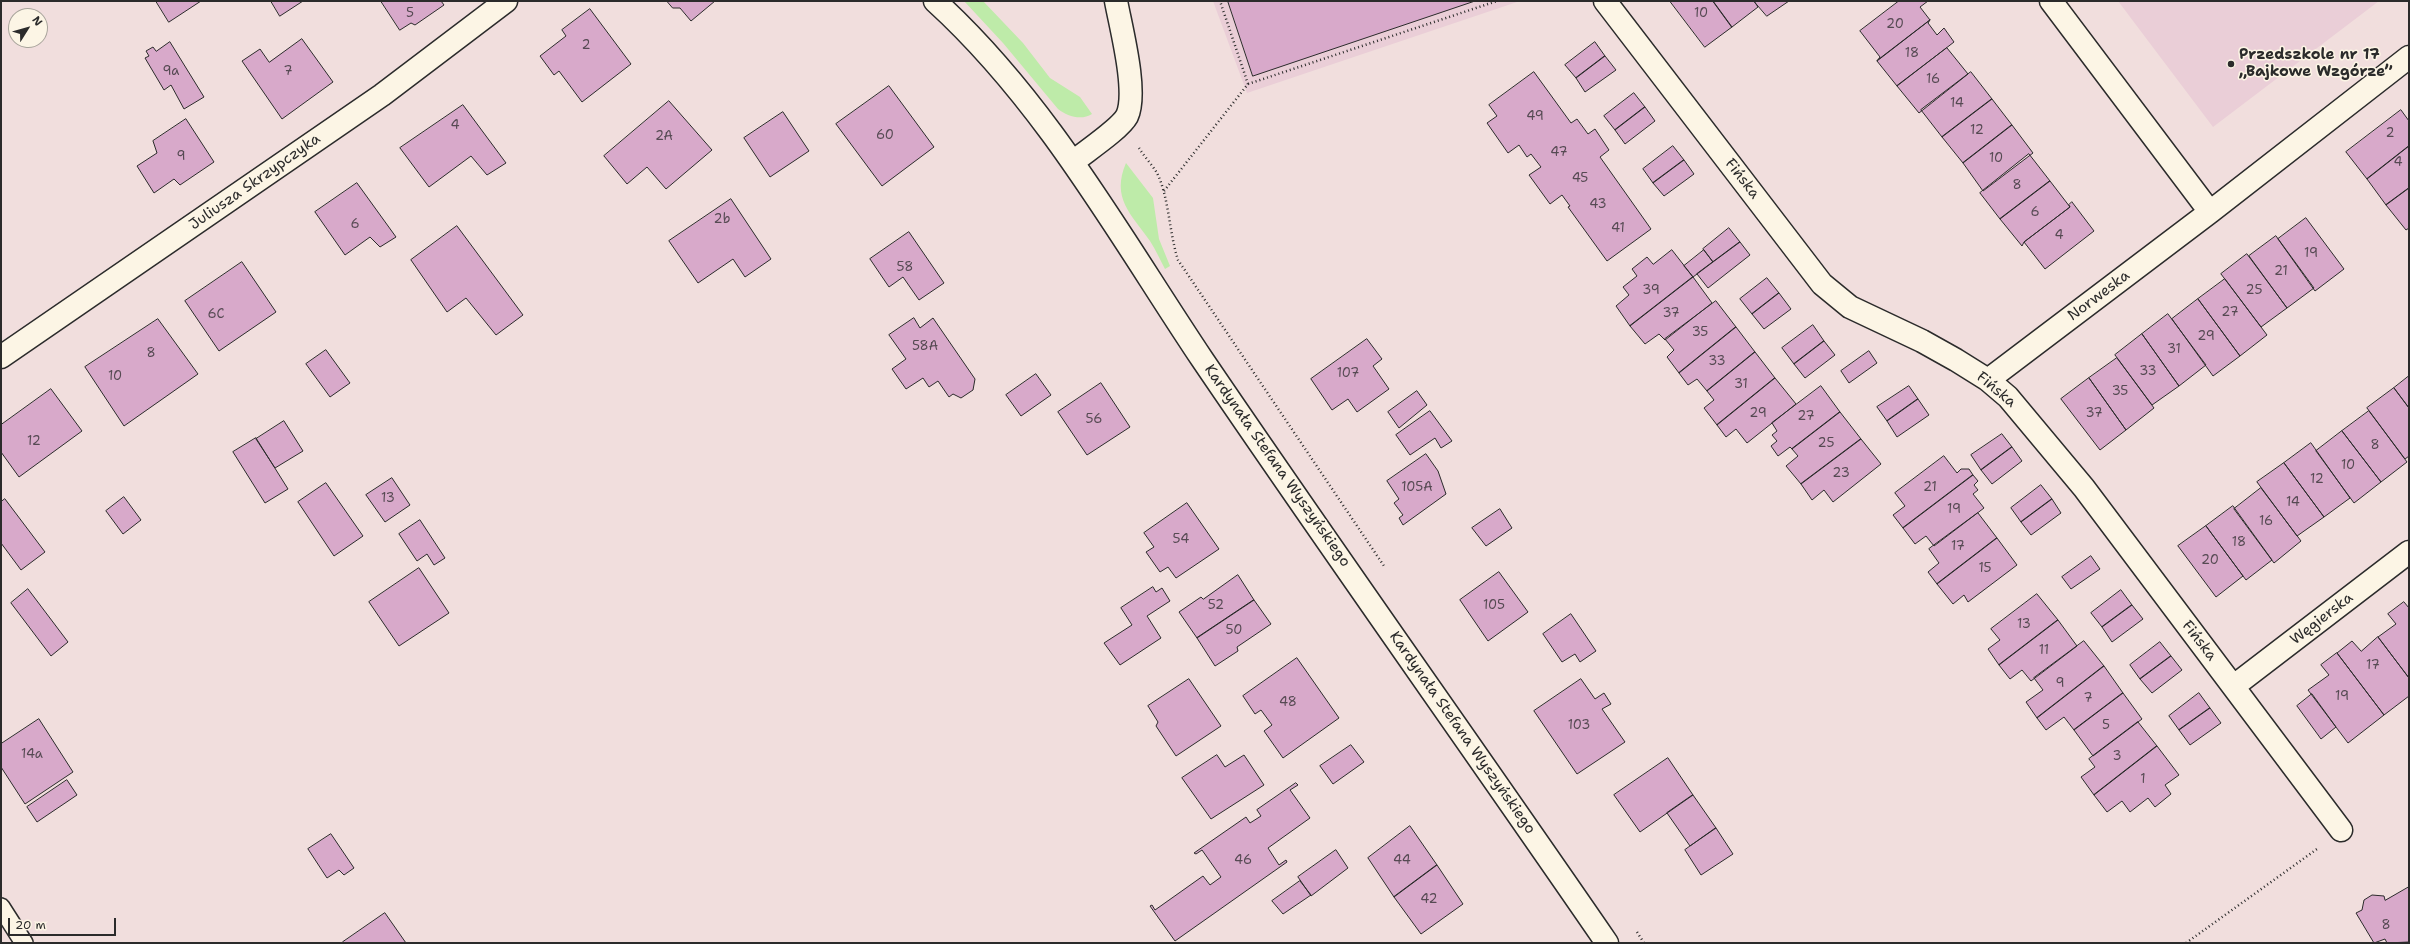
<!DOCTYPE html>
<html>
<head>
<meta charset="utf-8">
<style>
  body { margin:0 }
  #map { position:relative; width:2410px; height:944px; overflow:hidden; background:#f1dedd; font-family:"Shantell Sans",sans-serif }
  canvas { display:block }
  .frame { position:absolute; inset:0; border:2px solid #2b2b2b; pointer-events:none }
  .north { position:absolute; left:8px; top:8px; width:40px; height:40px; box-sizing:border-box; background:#fcf5e5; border:1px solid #a8a49b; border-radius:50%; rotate:53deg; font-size:11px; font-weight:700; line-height:16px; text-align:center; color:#2b2b2b }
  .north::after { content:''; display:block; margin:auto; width:14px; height:18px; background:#2b2b2b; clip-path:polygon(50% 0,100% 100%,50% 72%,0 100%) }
  .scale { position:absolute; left:8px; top:918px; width:108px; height:18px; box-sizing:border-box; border:2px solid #2b2b2b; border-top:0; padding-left:5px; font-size:12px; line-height:14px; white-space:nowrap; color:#2b2b2b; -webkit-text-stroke:3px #fcf5e5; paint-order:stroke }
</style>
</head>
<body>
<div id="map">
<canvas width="2410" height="944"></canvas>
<div class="frame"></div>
<div class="north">N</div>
<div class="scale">20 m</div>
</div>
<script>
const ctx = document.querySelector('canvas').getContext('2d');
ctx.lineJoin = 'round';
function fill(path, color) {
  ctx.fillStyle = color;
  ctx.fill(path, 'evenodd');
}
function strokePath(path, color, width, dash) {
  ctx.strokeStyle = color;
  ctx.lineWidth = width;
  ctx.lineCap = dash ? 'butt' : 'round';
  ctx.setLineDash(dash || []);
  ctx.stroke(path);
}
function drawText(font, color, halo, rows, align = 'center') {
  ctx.font = font + ' "Shantell Sans",sans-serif';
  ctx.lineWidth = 3;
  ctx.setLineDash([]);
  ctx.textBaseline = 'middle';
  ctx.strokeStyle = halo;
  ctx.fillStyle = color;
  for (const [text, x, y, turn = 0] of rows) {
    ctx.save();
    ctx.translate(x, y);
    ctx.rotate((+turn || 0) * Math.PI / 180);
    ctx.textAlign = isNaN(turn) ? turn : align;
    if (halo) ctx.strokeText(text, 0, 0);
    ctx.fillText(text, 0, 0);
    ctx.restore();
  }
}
const built = new Path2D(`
  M1213,1H1520L1247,93Z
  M2118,1H2379L2213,127Z`);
const green = new Path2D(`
  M964,1H983L1023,43L1050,78L1080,97L1092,114C1081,121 1067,116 1058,109L1003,43Z
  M1126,163L1153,198L1159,239L1170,266L1165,269C1160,260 1156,250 1150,241C1131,214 1111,198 1126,163Z`);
const building = new Path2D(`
  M156,1H201L169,22Z
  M271,1H303L280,16Z
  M381,1H441L444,5L415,25L411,23L400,30Z
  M667,1H715L691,21L680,8H673Z
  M1228,1H1475L1253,76Z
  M1670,1H1713L1732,27L1705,47Z
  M1713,1H1754L1758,7L1732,27Z
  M1754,1H1789L1767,16Z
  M1899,1H1928L1920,7L1930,20L1877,61L1880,57L1860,31Z
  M590,9L631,64L582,102L559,71L554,75L540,56L566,36L562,30Z
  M1930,20L1928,23L1937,35L1944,28L1954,42L1897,86L1877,61Z
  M302,39L333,82L282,119L242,61L260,49L269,62Z
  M170,42L204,97L184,109L171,85L164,90L145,58L149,56L146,51L153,47L156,51Z
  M1595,42L1605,56L1576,78L1565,65Z
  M1947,48L1968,74L1919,113L1897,86Z
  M1605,56L1616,70L1585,92L1576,78Z
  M1534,72L1571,123L1577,119L1588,134L1595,129L1609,150L1600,157L1651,229L1607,261L1568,207L1570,206L1562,195L1550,204L1529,175L1541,167L1531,154L1527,157L1519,145L1508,153L1487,123L1497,116L1489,105Z
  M1971,72L1992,99L1942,137L1921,110Z
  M889,86L934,147L882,186L836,124Z
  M1634,93L1645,107L1615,130L1604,116Z
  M1992,99L2012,125L1963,163L1942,137Z
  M669,101L712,150L666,189L647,167L627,184L604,156Z
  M463,105L506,163L487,175L471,156L429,187L400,148Z
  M1645,107L1655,121L1625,144L1615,130Z
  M2401,110L2409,121V146L2367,179L2346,152Z
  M783,112L809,151L770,177L744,138Z
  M186,119L214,162L180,185L174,179L154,193L137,166L157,153L153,141Z
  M2012,125L2033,153L1983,191L1963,163Z
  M1673,146L1684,160L1653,183L1643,169Z
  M2409,146V188L2386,205L2367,179Z
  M2029,154L2050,181L2000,219L1980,193Z
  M1684,160L1694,174L1664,196L1653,183Z
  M2050,181L2070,207L2024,242L2022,246L2000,219Z
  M357,183L396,237L380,247L370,237L345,255L315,212Z
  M2409,188V228L2406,230L2386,205Z
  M731,199L771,259L745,277L733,259L698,283L669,241Z
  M2072,202L2094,231L2045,269L2024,242L2070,207L2069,205Z
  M2306,218L2344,269L2315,291L2278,239Z
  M457,226L523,315L496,335L466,298L447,312L411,260Z
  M1729,228L1740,242L1713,262L1703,249Z
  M909,232L944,283L919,300L903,277L889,287L870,259Z
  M2276,236L2314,288L2287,308L2249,256Z
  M1740,242L1750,255L1708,288L1697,274Z
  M1672,250L1693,277L1630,326L1616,306L1629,295L1623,287L1637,276L1632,269L1647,257L1653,264Z
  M1704,250L1713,262L1693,277L1684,266Z
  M2247,254L2287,308L2261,327L2221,274Z
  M242,262L276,312L219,351L185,301Z
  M1693,277L1712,303L1665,340L1659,334L1645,344L1630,326Z
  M1767,278L1779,293L1752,314L1740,299Z
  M2225,279L2267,335L2240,356L2198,299Z
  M1779,293L1791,309L1764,329L1752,314Z
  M2198,299L2240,356L2213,376L2172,319Z
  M1716,301L1736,327L1679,373L1667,357L1674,350L1665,339Z
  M2168,314L2206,365L2179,386L2142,334Z
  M914,318L920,328L933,318L975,379L973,390L961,398L953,394L949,397L938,381L929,387L923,378L906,389L892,369L906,359L889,335Z
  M158,319L198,374L124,426L85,367Z
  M1813,325L1824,341L1794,364L1782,348Z
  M1736,327L1755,352L1707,391L1697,379L1688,385L1679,373Z
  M2142,334L2179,386L2152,405L2115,355Z
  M1367,339L1382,359L1373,366L1389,389L1357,412L1348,399L1332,410L1311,379Z
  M1824,341L1835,355L1805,378L1794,364Z
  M326,350L350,383L330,397L306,364Z
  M1869,351L1877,363L1849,383L1841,371Z
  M1755,352L1775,378L1717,425L1704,408L1714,400L1707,391Z
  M2117,358L2154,408L2126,430L2089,378Z
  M1036,374L1051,395L1021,416L1006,395Z
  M2409,376V408L2394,388Z
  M1775,378L1796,404L1747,443L1736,429L1726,437L1717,425Z
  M2089,378L2126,430L2100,450L2061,399Z
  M1101,383L1130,427L1087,455L1058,412Z
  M1821,386L1840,412L1792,449L1790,447L1778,456L1771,446L1777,441L1772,435L1777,431L1772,423Z
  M1909,386L1918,399L1887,421L1877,407Z
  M2394,388L2409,408V456L2405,459L2367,408Z
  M51,389L82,431L19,477L1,452V425Z
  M1417,391L1427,405L1399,428L1388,412Z
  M1918,399L1929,415L1897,437L1887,421Z
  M1430,411L1452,441L1441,448L1435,438L1410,455L1396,435Z
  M2369,411L2407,462L2381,482L2342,431Z
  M1840,412L1861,439L1801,484L1786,466L1798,456L1792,449Z
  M284,421L303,451L275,468L256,439Z
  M2342,431L2381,482L2354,503L2316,451Z
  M2002,434L2012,447L1981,470L1971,455Z
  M256,438L288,489L265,503L233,452Z
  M1861,439L1881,464L1833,502L1824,490L1812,500L1801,484Z
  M2311,443L2350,498L2324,517L2284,463Z
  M2012,447L2022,461L1992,484L1981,470Z
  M1426,454L1438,471L1446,494L1403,525L1399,518L1403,515L1394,503L1399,499L1387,481Z
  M1944,456L1957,473L1961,469H1969L1973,475L1903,528L1893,515L1905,506L1895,493Z
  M2284,463L2324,517L2297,536L2257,482Z
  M1973,475L1978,481L1974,485L1978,490L1973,494L1984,508L1934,546L1926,536L1915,544L1903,528Z
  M392,478L410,505L385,522L366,495Z
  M326,483L363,536L334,556L298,502Z
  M2041,485L2052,499L2021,522L2011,508Z
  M2261,488L2301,541L2274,563L2234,509Z
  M124,497L141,520L123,534L106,511Z
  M5,499L45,552L21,570L1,543V502Z
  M2052,499L2061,513L2031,535L2021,522Z
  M1187,503L1219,549L1176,578L1168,567L1160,572L1146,552L1154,547L1144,533Z
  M2233,506L2272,560L2246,580L2206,526Z
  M1500,509L1512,528L1486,546L1472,528Z
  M1978,513L1997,538L1937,584L1928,572L1939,563L1929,549Z
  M420,520L445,558L434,565L427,554L417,561L399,534Z
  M2206,526L2243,576L2216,597L2178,546Z
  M1997,538L2017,565L1968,602L1964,595L1953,604L1937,584Z
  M2091,556L2100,569L2071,589L2062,577Z
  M419,568L449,613L399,646L369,602Z
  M1499,572L1528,612L1488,641L1460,600Z
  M1238,575L1254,600L1197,638L1179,612L1201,597L1203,599Z
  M1153,587L1156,592L1162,588L1170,601L1147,616L1161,638L1120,665L1104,643L1132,625L1121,608Z
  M28,589L68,642L51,656L11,603Z
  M2121,590L2132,605L2102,627L2091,613Z
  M2037,594L2058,620L1999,665L1988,649L2000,640L1991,629Z
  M1254,600L1271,624L1237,647L1238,651L1215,666L1197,638Z
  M2404,602L2409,608V678L2378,637L2396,624L2388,614Z
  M2132,605L2143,619L2112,642L2102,627Z
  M1571,614L1596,651L1580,662L1575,654L1562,662L1543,634Z
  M2058,620L2077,646L2031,681L2022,670L2010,679L1999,665Z
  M2378,637L2409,678V696L2384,715L2337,653L2352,641L2361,651Z
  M2084,641L2104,666L2037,718L2026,702L2043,690L2034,678Z
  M2160,642L2171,656L2140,679L2130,665Z
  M2337,653L2384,715L2348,743L2308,690L2329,675L2321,665Z
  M2171,656L2182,670L2152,693L2140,679Z
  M1297,658L1339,718L1283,758L1264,731L1272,725L1261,710L1255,714L1243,696Z
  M2104,666L2123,693L2074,730L2064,717L2046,730L2037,718Z
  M1189,679L1221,726L1176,756L1156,726L1158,722L1148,706Z
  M1581,679L1595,699L1604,693L1611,704L1602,709L1625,742L1577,774L1534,711Z
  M2123,693L2142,719L2093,756L2074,730Z
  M2199,693L2210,708L2179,730L2169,716Z
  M2312,694L2336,727L2321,739L2297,706Z
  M2210,708L2221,723L2190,745L2179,730Z
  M39,719L73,772L25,804L1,767V744Z
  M2138,722L2157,746L2094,795L2081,777L2095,767L2089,759Z
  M1351,745L1364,762L1333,784L1320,766Z
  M2157,746L2179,775L2165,785L2171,794L2155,807L2148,798L2130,812L2122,801L2107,812L2094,795Z
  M1217,755L1225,767L1244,755L1264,785L1211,819L1182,778Z
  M1668,758L1693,795L1640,832L1614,795Z
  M67,780L77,795L37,822L27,807Z
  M1296,783L1298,785L1290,790L1310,818L1268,848L1279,865L1286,860L1287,862L1175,941L1150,906L1152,905L1155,910L1203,876L1210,885L1221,877L1202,850L1196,854L1194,853L1246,817L1250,823L1261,816L1257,810Z
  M1693,795L1716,828L1690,846L1667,813Z
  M1410,826L1437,865L1394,897L1368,858Z
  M1716,828L1733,854L1701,875L1685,850Z
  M331,834L354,868L344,875L339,870L327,878L308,849Z
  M1336,850L1348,868L1311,896L1298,877Z
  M1437,865L1463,904L1421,934L1394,897Z
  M1300,881L1311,895L1283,914L1272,901Z
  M2409,887V942L2387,943L2385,939L2374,943L2356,913L2362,910L2364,900L2372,895L2384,896L2385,900Z
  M385,913L406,943H344L343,942Z`);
const path = new Path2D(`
  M1248,84L1497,1
  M1139,148C1144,156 1152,165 1157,173C1169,197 1169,232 1178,260L1384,566
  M1164,191L1248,84L1220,1
  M1637,932L1644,943
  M2186,943L2317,849`);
const lane = new Path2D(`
  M1,907L24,943`);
const street = new Path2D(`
  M1605,1L1822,284L1850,307L1922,341L1956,360L1988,380L2008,397L2084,488L2341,830
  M2051,1L2210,212
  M1,357L382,95L506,1
  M1988,380L2210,212L2409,57
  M2234,686L2409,552`);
const secondary = new Path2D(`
  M935,1C1046,102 1119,235 1202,359C1335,555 1473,748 1607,943
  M1073,162C1085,152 1120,129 1127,116C1138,92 1121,28 1116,1`);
const markers = [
  [2231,64,4,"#2b2b2b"]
];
const numberNames = [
  ["5",410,14],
  ["10",1701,14],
  ["20",1895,25],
  ["2",586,46],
  ["18",1912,54],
  ["9a",171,72],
  ["7",288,72],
  ["16",1933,80],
  ["14",1957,104],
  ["49",1535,117],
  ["4",455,126],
  ["12",1977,131],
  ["2",2390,134],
  ["60",885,136],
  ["2A",664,137],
  ["47",1559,153],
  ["9",181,157],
  ["10",1996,159],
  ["4",2398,163],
  ["45",1580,179],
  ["8",2017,186],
  ["43",1598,205],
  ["6",2035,213],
  ["2b",722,220],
  ["6",355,225],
  ["41",1618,229],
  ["4",2059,236],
  ["19",2311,254],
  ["58",905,268],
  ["21",2281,272],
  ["39",1651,291],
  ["25",2254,291],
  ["27",2230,313],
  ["37",1671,314],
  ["6C",216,315],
  ["35",1700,333],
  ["29",2206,337],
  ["58A",925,347],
  ["31",2174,350],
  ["8",151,354],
  ["33",1717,362],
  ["33",2148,372],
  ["107",1348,374],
  ["10",115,377],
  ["31",1741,385],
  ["35",2120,392],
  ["29",1758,414],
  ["37",2094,414],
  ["27",1806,417],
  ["56",1094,420],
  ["12",34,442],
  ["25",1826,444],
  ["8",2375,446],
  ["10",2348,466],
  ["23",1841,474],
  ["12",2317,480],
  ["105A",1417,488],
  ["21",1930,488],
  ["13",388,499],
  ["14",2293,503],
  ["19",1954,510],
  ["16",2266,522],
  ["54",1181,540],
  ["18",2239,543],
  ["17",1958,547],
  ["20",2210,561],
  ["15",1985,569],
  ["52",1216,606],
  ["105",1494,606],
  ["13",2024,625],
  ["50",1234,631],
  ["11",2044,651],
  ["17",2373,666],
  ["9",2060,684],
  ["19",2342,697],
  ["7",2088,699],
  ["48",1288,703],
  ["103",1579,726],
  ["5",2106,726],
  ["14a",32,755],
  ["3",2117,757],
  ["1",2143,780],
  ["46",1243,861],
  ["44",1402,861],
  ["42",1429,900],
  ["8",2386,926]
];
const poiNames = [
  ["Przedszkole nr 17",2239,55],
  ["„Bajkowe Wzgórze”",2239,72]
];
const streetNames = [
  ["Fińska",1742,179,52],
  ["Juliusza Skrzypczyka",255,182,-35],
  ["Norweska",2099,296,-37],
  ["Fińska",1996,390,40],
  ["Kardynała Stefana Wyszyńskiego",1277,466,55],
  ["Węgierska",2322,619,-38],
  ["Fińska",2199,641,52],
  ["Kardynała Stefana Wyszyńskiego",1462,733,55]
];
fill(built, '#eaced7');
fill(green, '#beeba9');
fill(building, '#d8a9ca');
strokePath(building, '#2b2b2b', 1);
strokePath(lane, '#2b2b2b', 20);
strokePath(street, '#2b2b2b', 25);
strokePath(secondary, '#2b2b2b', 25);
strokePath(path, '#2b2b2b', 2.5, [1, 3]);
strokePath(lane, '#fcf5e5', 17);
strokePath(street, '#fcf5e5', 22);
strokePath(secondary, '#fcf5e5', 22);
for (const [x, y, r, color] of markers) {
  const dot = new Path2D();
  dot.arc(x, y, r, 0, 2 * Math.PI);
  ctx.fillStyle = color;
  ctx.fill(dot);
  strokePath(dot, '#fcf5e5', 1.5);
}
drawText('13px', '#564a53', null, numberNames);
drawText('bold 15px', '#2b2b2b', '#fcf5e5', poiNames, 'left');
drawText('15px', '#2b2b2b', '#fcf5e5', streetNames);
</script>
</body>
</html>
